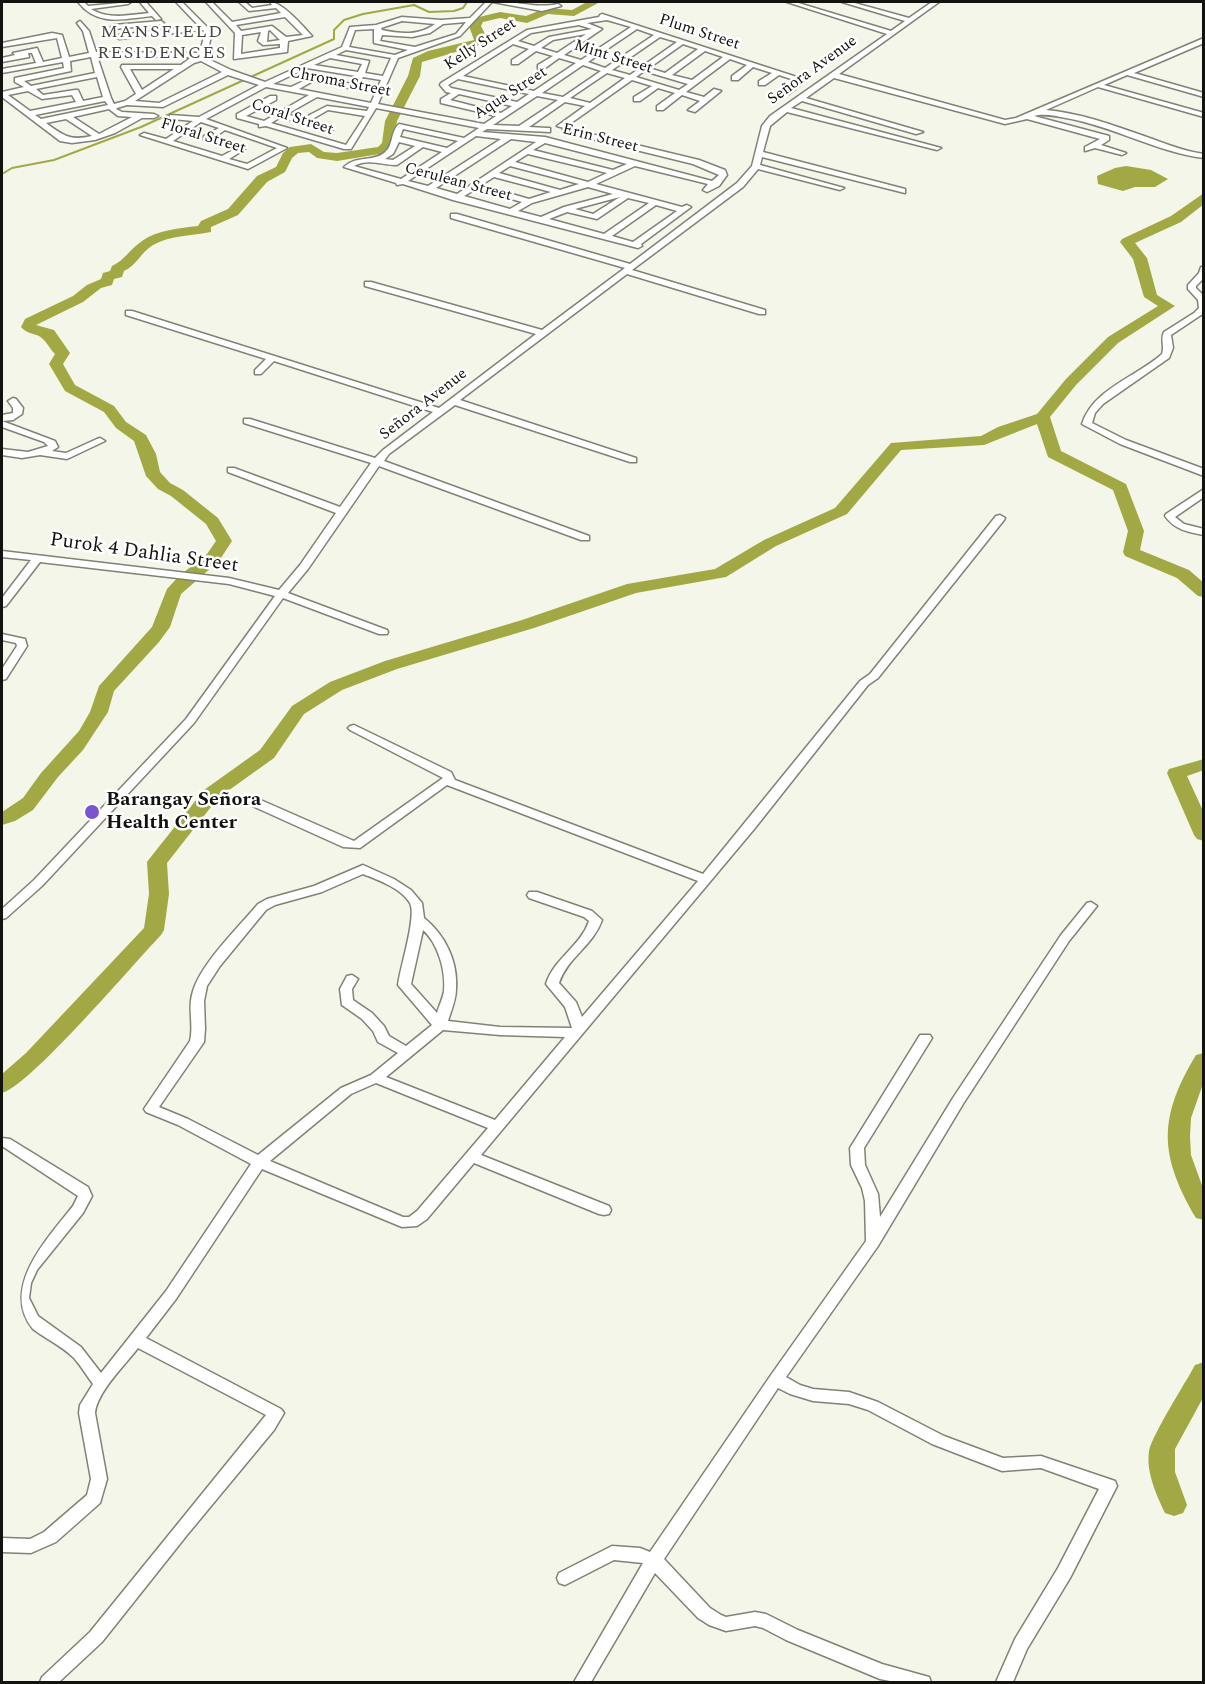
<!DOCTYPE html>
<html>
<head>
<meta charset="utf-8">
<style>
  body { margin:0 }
  #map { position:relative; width:1205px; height:1684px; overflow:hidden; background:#f4f6e9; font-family:Spectral,serif }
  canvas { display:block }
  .frame { position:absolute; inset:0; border:3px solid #12130e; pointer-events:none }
</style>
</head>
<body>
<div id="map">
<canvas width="1205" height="1684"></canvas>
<div class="frame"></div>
</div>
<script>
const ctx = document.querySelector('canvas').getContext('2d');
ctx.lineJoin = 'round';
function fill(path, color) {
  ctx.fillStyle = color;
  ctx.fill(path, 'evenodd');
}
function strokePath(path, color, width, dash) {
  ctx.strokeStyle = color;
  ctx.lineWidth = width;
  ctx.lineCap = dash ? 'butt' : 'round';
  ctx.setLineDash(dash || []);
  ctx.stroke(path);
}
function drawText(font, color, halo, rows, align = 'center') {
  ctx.font = font + ' Spectral,serif';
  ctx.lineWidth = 5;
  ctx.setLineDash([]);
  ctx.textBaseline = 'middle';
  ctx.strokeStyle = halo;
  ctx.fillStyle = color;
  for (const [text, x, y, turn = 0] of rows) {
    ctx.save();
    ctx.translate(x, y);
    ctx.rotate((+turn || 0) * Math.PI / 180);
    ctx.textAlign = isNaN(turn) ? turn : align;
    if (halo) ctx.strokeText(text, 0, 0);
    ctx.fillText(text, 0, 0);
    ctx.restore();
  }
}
const water = new Path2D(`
  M1126,166L1151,170L1168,179L1155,187H1135L1123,191L1098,184L1097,176L1115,168Z`);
const stream = new Path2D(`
  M2,174L12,168L54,160L141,127L334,39V30L344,20L363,14L414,5L429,12L454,11L463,8L467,2`);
const river = new Path2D(`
  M587,2H600L574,16L548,14L527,23L500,18L483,22L481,26L487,38L483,44L422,62L420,76L397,121L394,144L386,153L337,161L317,158L309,152L298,153L292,158L285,172L267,182L238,215L211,227V232C192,236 171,235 153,245C141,252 137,265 124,271L122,277L114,279L112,285L101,288L83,302L36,325L54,330L70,353L63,364L75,385L114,406L126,422L146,435L156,454L160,472L170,483L183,490L218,518L232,541L219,561L181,594L170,627L159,642L114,691L108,712L83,750L58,777L33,810L15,821L2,825V812L23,798L41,773L79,731L90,712L99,686L152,627L167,589L179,576L207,554L216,541L206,524L171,496L158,489L146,476L134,441L116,428L104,412L65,391L49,364L55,354C49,348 46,340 39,336C32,333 26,333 21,327L25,319L73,296L87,285L101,279L103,273L110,271L112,266C125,260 130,249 142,241C157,230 180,228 198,226L201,221L228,209L257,176L276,167L283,153L290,147L311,144L324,152L337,153L378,147L382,143L385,121L408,76L413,58L428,51L474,40L469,26L475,18L500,12L526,16L546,8L572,10Z
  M1204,193V204L1181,222L1135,243L1147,258L1157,295L1175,306L1118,343L1076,385L1050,417L1061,451L1126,484L1144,531L1140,550L1189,570L1204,583V597L1198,596L1177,578L1125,556L1123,552L1128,531L1113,490L1048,457L1037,424L984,445L901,450L847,514L776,546L726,577L636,593L534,628L397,669L342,690L304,714L274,758L218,798L167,863L169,894L164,930L161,935C135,962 29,1087 2,1093V1074L26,1053L144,928L149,894L147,862L150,858L204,790L260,750L292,706L330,682L385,661L522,620L627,584L715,569L764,540L835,508L891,443L981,436L998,427L1037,414L1066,379L1108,337L1158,306L1144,297L1133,259L1120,242L1122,239L1171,216Z
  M1204,759V770L1187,776L1204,813V841L1197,839L1194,835L1167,773L1169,769Z
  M1204,1053V1081L1191,1118L1190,1136L1191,1155L1204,1191V1220L1196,1218C1159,1155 1158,1118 1196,1055Z
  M1204,1362V1396L1175,1449V1472L1187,1505L1183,1513L1174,1516L1165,1513C1156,1494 1146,1472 1149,1451C1152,1435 1186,1382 1195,1365Z`);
const minor = new Path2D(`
  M78,2H84L88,6L131,2L128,4L91,9C109,20 129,15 149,13L140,2H146L161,19L156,20L152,16C123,19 98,27 78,2Z
  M176,2H182L212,32L206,58L231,70L265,82L342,47L350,27L376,25L402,17L441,20L470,18L486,2H492L460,36L398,58L378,104L484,124L496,116L441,103V99L451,93L446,92L440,85L441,83L527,30L599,17L600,15L602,14L806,80L789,94H783V90L797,81L779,75L765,85H759V81L772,73L753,67L738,80H732V76L747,65L730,59L686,92L704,97L714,89L721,91L695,112L688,110L700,101L682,95L663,110H657V106L675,93L658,88L640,101H634V97L652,86L632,80L564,128L557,126L585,106L565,102L529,127L547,128H550V132L487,129L482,132L545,137L712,181L719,175L693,164L563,132V128H566L699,160L725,170L727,175L719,186L707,192L703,190L708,184L635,166L596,184L682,207L687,205L691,207L641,244L642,246L638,248L453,200L403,184L397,185L396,183L344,167C357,155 373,162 384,153C394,146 390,132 399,124L464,138L479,128L376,108L351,149H344L266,126L259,127V124L237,118V114L270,96H276V100L246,116L264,121L309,95L266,87L206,119L287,148L248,169L140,135L144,133L166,139L193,121L173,119H170V115L199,117L259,85L228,75L163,107L127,105L117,108L116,109L122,112L154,114L158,116L154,118H142L115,133L95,140L72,143L60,141L2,97V92L24,87L15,82V78L64,68L63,62L2,73V69L36,63L32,53H28L29,57L2,62V58L15,55L13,53L37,48L43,62L62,58L57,38L2,47V43L52,33L62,35L69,57L89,53L83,31L77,23L80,21L89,31L96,52L200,53L205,32L203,30L119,39L115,37L119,35L199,26ZM607,20L631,27L581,60L564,55L602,29L587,23ZM402,21L435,24C419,36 401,34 382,30L381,28ZM466,22L456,34L415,47L380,41L382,35L412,37L430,33L443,24ZM579,25L592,29L549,37L534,46L518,41L531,33ZM374,29V43L408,50L395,55L349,47L355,30ZM637,29L654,35L605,68L588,62ZM586,34L557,53L541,48L553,40ZM660,37L677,42L630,75L612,70ZM513,44L529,49L512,60V64H518L536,51L553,56L538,65V69H544L559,58L576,63L534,91L463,76ZM683,44L698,49L665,73L649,68ZM346,50L391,58L383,76L365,73L369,61L336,55ZM705,51L723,57L692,80L672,75ZM97,56L199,57L189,59L181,65H122L121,67L136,94L125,101L114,104L111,98ZM91,57L95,73L31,86L24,81L71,71L70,61ZM330,58L362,64L358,72L314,65ZM201,61L222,72L159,103L135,101L194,63ZM583,65L601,71L563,97L542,93ZM307,68L356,76L352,84L312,77L291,87L273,84ZM130,69H174L142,90ZM644,71L688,84L679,90L636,77ZM607,73L625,78L590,103L570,98ZM97,77L103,97L83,101L78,90H75L43,95L36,89ZM363,77L381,80L371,103L299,89L313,81L354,89H357ZM458,79L529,94L517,102L451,88L448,85ZM28,91L42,99L72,95L76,102L30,111L8,95ZM459,94L512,106L501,113L450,100ZM537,96L558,100L519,126L493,125ZM317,97L369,107L367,111L327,106L302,119L287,114ZM105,101L108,105L41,119L35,115ZM109,109L118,116L132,117L99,134L73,117ZM328,110L365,116L346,145L271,123L281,117L329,132L333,130L332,128L309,121ZM66,119L92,136C70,141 64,136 46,123ZM201,122L219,128L204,136V140L235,149L222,156L173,141ZM403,129L458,141L447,148L400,137ZM225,130L277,148L247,164L229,159L245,149L213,138ZM476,136L501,139L428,186L408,181ZM511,139L536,142L457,194L436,188ZM399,142L415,146L393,160L385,159L393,154ZM545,143L627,164L613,170L533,150ZM423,147L442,152L401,179L354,166C368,158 382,165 397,165ZM528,154L607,173L588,182L515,162ZM510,166L579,184L560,190L499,173ZM494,177L551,192L529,199L481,185ZM588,187L613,194L564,207L541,217L518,211L532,203ZM476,189L522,202L510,209L464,196ZM620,197L593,214L575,209ZM628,198L649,203L604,234L549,219L567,212L597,219ZM656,205L677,211L633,242L612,236Z
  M206,2H212L232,22L281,13L276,8L249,11L239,2H245L252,8L272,5L270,2C282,2 303,26 312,36L288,41L287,52L234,59L235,33ZM285,17L303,35L286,37L272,26L241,31L236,25ZM270,30L280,40L267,42L268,31ZM261,32L258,41L263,45L280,44V48L241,54L242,35Z
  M493,2C516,0 533,9 558,4L561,6L542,11Z
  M787,2H795L891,31L905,21L842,2H851L909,18L932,2H939L839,74L1005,120L1016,118L1204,38V43L1134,73L1204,93V97L1127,75L1104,85L1204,113V117L1098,87L1046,110C1079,113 1110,124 1141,135C1162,142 1181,151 1204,154V158C1156,152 1113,126 1066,118C1056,116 1043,113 1034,116L1109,136V140L1101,145L1126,153L1122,155L1095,148L1085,151V147L1100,139L1027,119L1005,124L834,78L806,98L923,132L916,134L802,101L791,108L941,148L937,150L787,112L770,126L763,152L905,189V193L762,157L760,165L844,188L840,190L758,169L743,187L632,270L765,310V314H759L627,274L460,400L636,458V462H630L455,405L389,454L384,461L589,536V540H581L379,466L308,569L288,593L387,630L388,632L387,634H379L283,598L194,723L42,886L6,918L2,919V909L34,880L186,719L275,596L229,584L40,562L6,606L2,607V598L31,560L2,557V551L229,578L279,590L300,565L336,513L228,472V468H234L340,507L371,463L244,423V419H250L375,458L383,450L433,412L274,361L261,374H255V370L266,359L126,315V311H132L439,408L536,334L365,286V282H371L542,330L625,268L451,218V214H457L630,264L737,183L752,166L762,126L770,116L887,34Z
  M161,21L164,23L163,24L114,29L111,27L114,25Z
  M1201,267H1204V278L1196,286V288L1204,296V313L1171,335L1173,348L1169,358L1103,404L1095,413L1092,423L1126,440L1204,469V476L1120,444L1082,424C1093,389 1136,377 1162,354C1165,346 1160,339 1164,332L1194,313L1199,308L1198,300L1188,289V285L1199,273Z
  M13,398L16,399L23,408L22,414L13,420L2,421V415L13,413V408L8,401Z
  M2,421L55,441L58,447L52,451L66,453L97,439L100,438L105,441L67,459L40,455L22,458L2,455V449L28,452L48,446L44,442L2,427Z
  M1204,489V497L1175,517L1184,524L1204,529V535C1188,532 1175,530 1165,516L1166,514Z
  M1000,515L1005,518L1004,520L878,678L868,685L755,828L481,1155L609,1206L611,1210L609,1214L604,1215L599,1214L474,1163L427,1219L417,1226L402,1227L262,1169L176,1299L146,1338L281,1409L284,1413L274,1430L187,1535L102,1642L59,1682H40L42,1677L90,1632L266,1415L138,1348C125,1365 97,1392 95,1413L107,1479L100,1503L56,1542L31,1553L2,1552V1538L30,1539L44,1532L87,1495L91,1479L79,1413L80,1405L93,1384C87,1376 81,1366 74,1358C62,1346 46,1339 33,1329C0,1288 47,1239 73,1206L78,1196L2,1146V1138L10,1139L88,1187L92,1196L83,1213L37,1270L31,1283L29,1298L38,1316L81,1347L101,1373L166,1291L251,1164L178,1125L146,1112L144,1109L190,1041C194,1026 188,1010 192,995C198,966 239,927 258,904L267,899L314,886L363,865L394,879L411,890L422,903L424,918C445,935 458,961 456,989C456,1000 451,1011 448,1021L500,1027L572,1028L565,1007L546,984C554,958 581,946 589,921L584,917L529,898L527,895L529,892H537L592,911L602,920C593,946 567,958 559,983L576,1002L582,1017L698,881L447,785L360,848L343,847L248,804L246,801L248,798H256L354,841L443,778L350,730L348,728L350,726L354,725L451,772L455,780L703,874L860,681L870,674L996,516ZM363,874C378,880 401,888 410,903C417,916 400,968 398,985L432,1025L406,1046L389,1036L384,1026L372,1013L353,1000L352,989L358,979L352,975L347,976L340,989L342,1005L362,1019L373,1031L378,1042L398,1053L371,1075L341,1088L258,1155L188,1119L159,1107L204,1042L205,1029L204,1001L207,986L220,966L266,910L275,905L322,892ZM423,930C438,943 446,971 444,991C443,998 439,1006 437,1013L411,984ZM443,1030L500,1035L565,1037L495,1120L386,1077ZM376,1083L488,1128L417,1211L409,1217H403L270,1161L351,1094Z
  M2,634L25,639L27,646L6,679L2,680V669L17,646L16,643L2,640Z
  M1091,902L1097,906L1069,941L963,1104L878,1246L786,1377L800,1385L813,1389L849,1392L878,1402L944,1436L1003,1458L1041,1456L1115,1481L1117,1486L1070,1578L1027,1649L1013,1682H996L1015,1639L1058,1568L1099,1489L1041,1468L1002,1471L932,1444L868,1410L849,1404L813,1401L790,1394L778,1388L664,1559L710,1608L721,1615L726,1617L755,1612L766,1614L798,1630L882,1664L929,1677L931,1682H895L880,1679L786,1640L763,1628L755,1626L726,1631L709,1625L698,1618L655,1573L591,1682H574L643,1563L614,1560L565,1585L559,1583L557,1578L559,1573L612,1546L640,1548L650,1552L771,1375L866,1241L865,1201L862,1188L851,1165L850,1148L920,1035H930L932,1038L864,1148L865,1165L878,1194L880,1217L953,1098L1061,935L1087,903Z`);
const markers = [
  [92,812,8,"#7955cf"]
];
const farStreetnames = [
  ["Plum Street",699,33,18],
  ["Kelly Street",481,45,-33],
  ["Mint Street",613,58,17],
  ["Señora Avenue",813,71,-36],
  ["Chroma Street",340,83,11],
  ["Aqua Street",511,94,-33],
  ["Coral Street",292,118,18],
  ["Floral Street",203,137,17],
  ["Erin Street",600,139,14],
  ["Cerulean Street",458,183,15],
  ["Señora Avenue",424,405,-38]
];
const farNeighbourhoodnames = [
  ["MANSFIELD",162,33],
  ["RESIDENCES",162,54]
];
const streetNames = [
  ["Purok 4 Dahlia Street",144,554,8]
];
const poiNames = [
  ["Barangay Señora",106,801],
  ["Health Center",106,824]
];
fill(water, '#a2a944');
strokePath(stream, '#a2a944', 2);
fill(river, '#a2a944');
strokePath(minor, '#808276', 3);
fill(minor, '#fff');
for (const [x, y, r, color] of markers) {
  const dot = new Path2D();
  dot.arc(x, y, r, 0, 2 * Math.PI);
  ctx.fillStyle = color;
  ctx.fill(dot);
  strokePath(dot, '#fff', 2);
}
drawText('16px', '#12130e', '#fff', farStreetnames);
ctx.letterSpacing = '1.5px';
drawText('18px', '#48493e', '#fff', farNeighbourhoodnames);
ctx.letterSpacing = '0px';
drawText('20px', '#12130e', '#fff', streetNames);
drawText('bold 20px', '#12130e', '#fff', poiNames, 'left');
</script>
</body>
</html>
